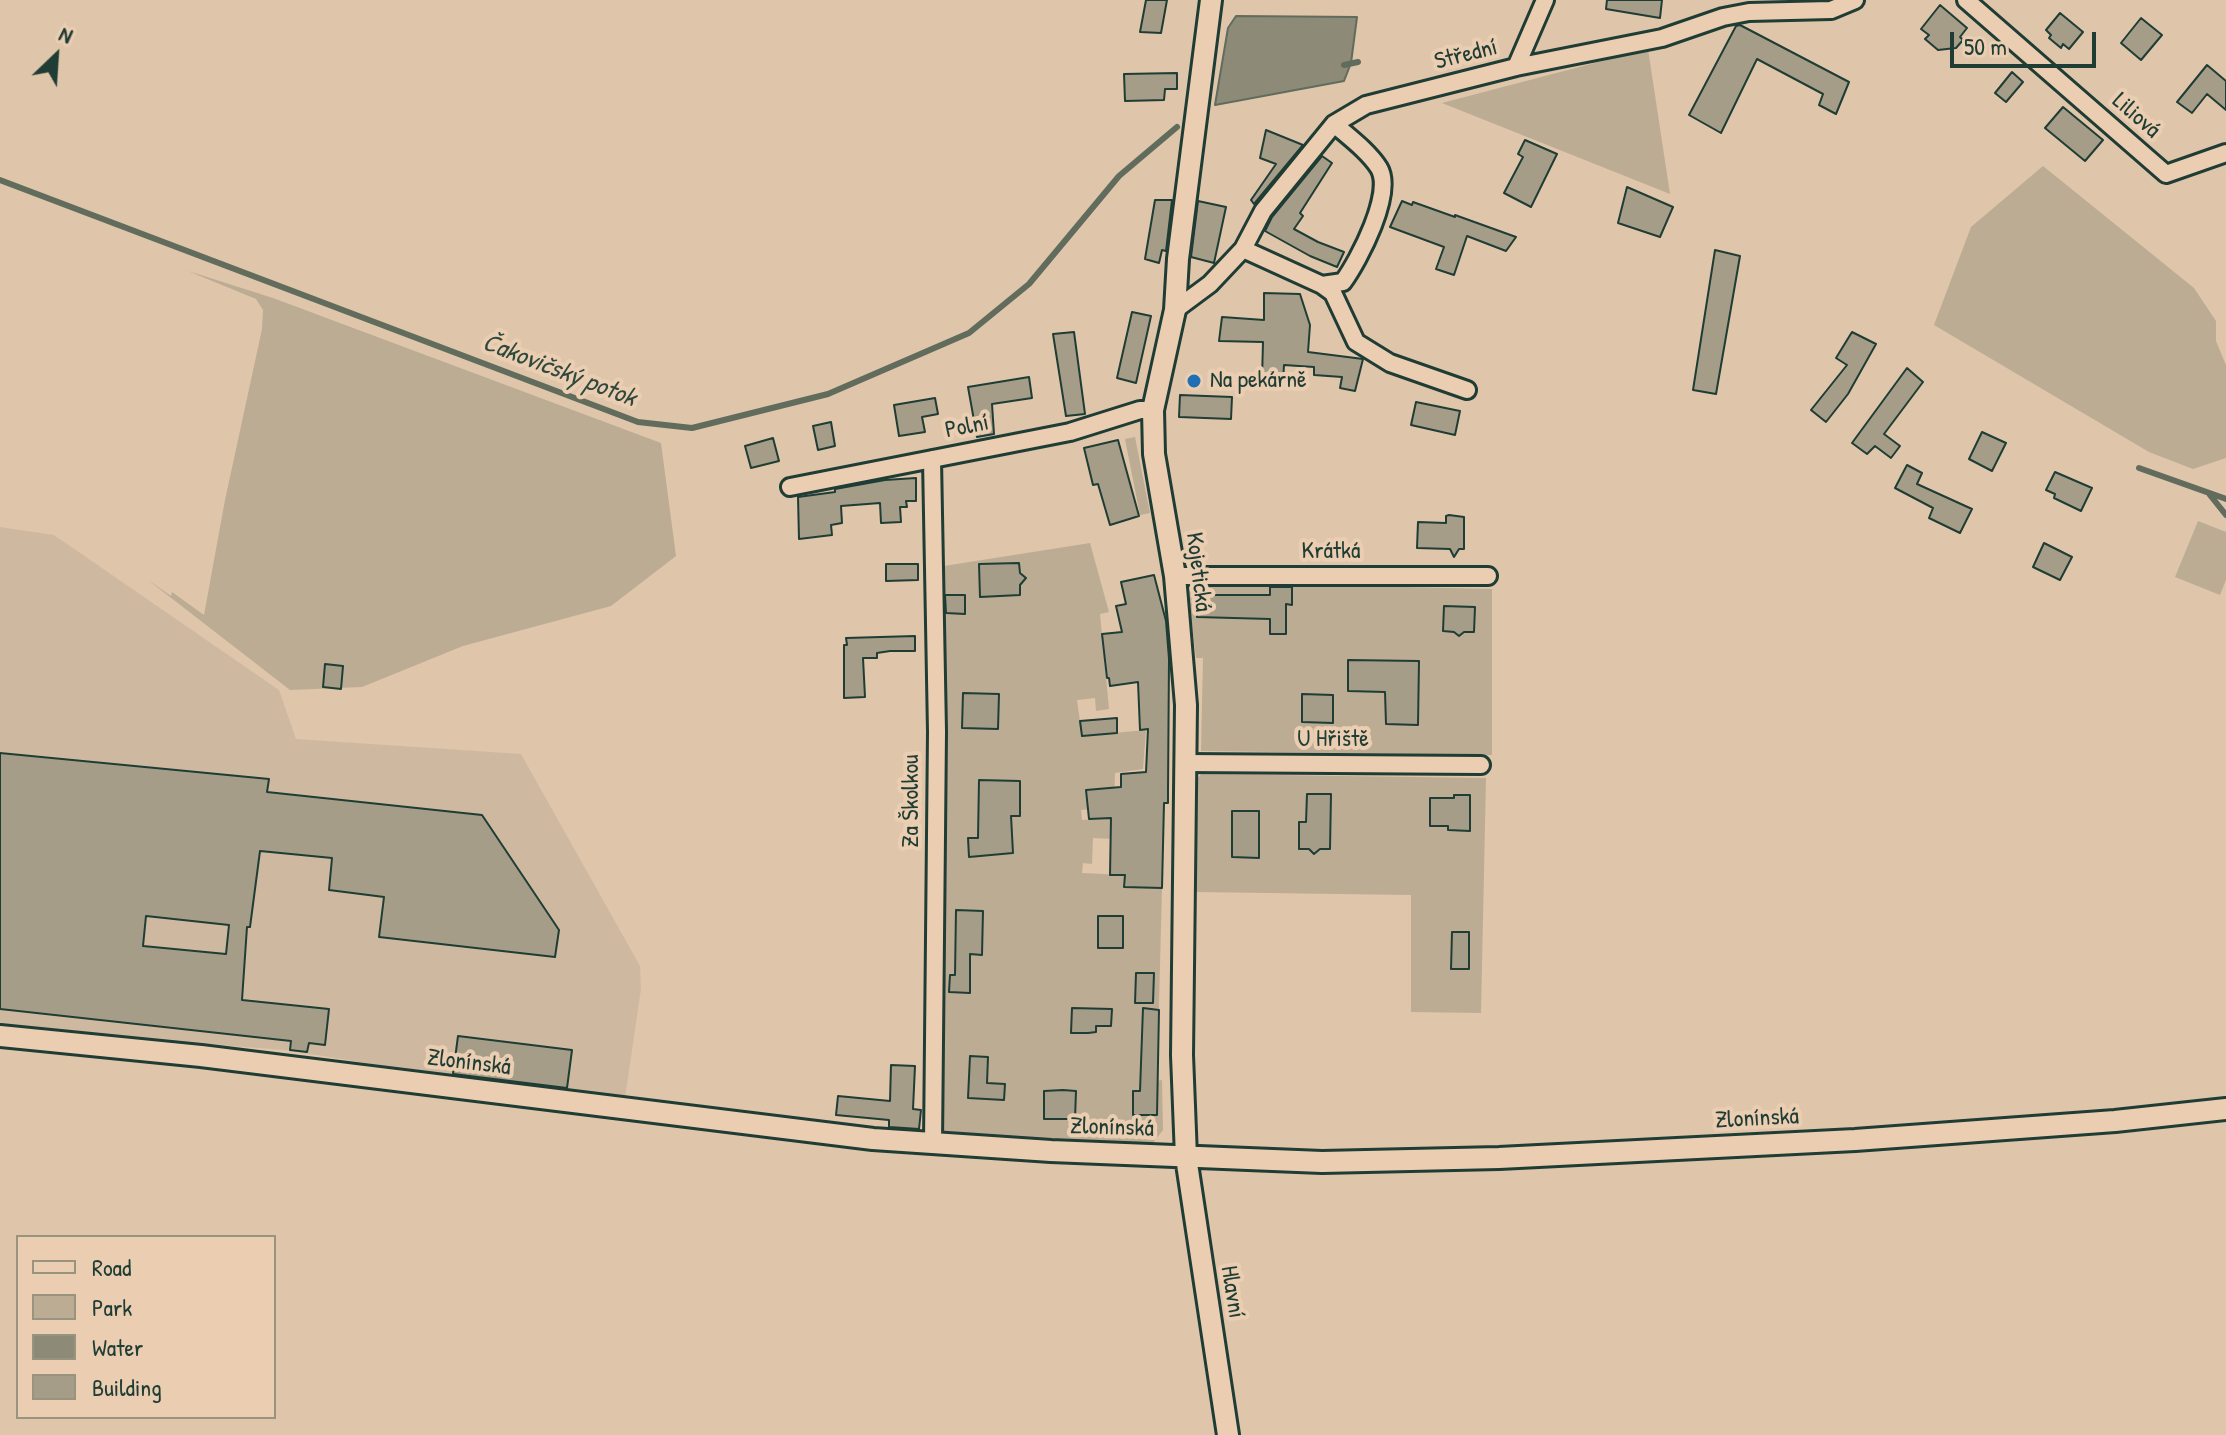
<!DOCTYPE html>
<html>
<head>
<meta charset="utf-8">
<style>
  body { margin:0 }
  #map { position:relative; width:2226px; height:1435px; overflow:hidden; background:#dfc5aa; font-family:"Patrick Hand",sans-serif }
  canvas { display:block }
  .legend { position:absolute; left:16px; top:1235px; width:260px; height:184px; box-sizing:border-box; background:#ebceb2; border:2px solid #999480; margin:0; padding:10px 14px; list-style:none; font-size:24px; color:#1f3d34 }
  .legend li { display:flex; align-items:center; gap:16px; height:40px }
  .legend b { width:40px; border:2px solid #999480 }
  .north { position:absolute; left:16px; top:16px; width:80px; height:80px; -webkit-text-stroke:6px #ebceb2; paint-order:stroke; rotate:25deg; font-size:22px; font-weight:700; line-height:32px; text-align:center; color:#1f3d34 }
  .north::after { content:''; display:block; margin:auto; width:28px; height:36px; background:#1f3d34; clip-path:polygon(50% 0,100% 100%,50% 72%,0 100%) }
  .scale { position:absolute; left:1950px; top:32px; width:146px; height:36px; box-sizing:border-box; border:4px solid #1f3d34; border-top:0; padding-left:10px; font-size:24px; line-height:28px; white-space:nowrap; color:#1f3d34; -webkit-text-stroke:6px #ebceb2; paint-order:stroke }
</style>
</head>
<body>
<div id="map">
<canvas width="2226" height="1435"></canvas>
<ul class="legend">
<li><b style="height:10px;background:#ebceb2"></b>Road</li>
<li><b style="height:22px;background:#bcac94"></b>Park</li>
<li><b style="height:22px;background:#8d8b78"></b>Water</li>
<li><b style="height:22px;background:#a59d88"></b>Building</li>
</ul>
<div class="north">N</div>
<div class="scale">50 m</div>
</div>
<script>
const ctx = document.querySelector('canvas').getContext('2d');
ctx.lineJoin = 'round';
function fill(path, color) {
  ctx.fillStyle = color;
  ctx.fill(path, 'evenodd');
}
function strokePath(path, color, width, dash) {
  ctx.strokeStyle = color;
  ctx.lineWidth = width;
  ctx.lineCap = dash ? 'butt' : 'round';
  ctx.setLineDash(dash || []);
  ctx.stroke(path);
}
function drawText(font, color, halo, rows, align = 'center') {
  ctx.font = font + ' "Patrick Hand",sans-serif';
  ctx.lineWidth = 8;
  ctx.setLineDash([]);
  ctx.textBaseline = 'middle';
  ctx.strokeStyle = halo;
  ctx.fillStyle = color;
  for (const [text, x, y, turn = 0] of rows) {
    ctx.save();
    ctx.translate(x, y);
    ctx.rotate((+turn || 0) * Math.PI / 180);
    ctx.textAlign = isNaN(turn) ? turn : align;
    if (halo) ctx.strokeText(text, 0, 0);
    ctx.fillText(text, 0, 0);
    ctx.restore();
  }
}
const built = new Path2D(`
  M0,527L54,535L279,690L296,739L521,754L640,966L641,989L624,1105L286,1050L0,1029Z`);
const green = new Path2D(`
  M1648,49L1670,194L1442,103Z
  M2043,166L2194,288L2216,321V341L2226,365V458L2193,469L2149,452L1934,325L1971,227Z
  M188,271L273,298L661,443L676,556L611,606L463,646L362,687L290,690L148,580L171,596L172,592L204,615L225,500L262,329L263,310L256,299Z
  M1135,437L1150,513L1140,515L1125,439Z
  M2198,521L2226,532V580L2220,595L2175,577Z
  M1090,543L1109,612L1100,614L1109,709L1096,711L1095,698L1077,700L1082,736L1146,730L1143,769L1115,773L1114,807L1081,810L1082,820L1116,818L1114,839L1093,838L1092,864L1083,863L1082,873L1125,875V887L1162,888L1157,1081L1162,1080L1163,1130L1149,1148L943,1131L944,566Z
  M1187,582L1492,589V755L1201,751L1203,658H1196Z
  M1201,774L1486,778L1481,1013L1411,1012V895L1195,892L1197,779Z`);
const water = new Path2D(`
  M1236,16L1357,17L1351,63L1344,81L1215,105L1228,28Z`);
const stream = new Path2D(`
  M1344,65L1358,62
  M0,180L638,422L692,428L828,394L969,333L1029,284L1119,176L1177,127
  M2139,468L2226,499
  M2210,495L2226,515`);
const building = new Path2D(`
  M1146,0H1167L1161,33L1140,32Z
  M1607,0H1662L1660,18L1606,9Z
  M1940,5L1967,28L1960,37L1963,40L1956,48L1938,50L1925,39L1929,35L1921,29Z
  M2060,13L2083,32L2069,49L2063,44L2061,48L2049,38L2051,35L2046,30Z
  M2141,18L2162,35L2141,60L2121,43Z
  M1740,25L1849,82L1836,114L1819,105L1823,94L1757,59L1721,133L1689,115L1736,26Z
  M2207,65L2226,81V110L2207,94L2192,113L2177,102Z
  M2012,72L2023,82L2006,102L1995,93Z
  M1177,73V89H1165L1164,100L1125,101L1124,74Z
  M2063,107L2103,140L2085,161L2045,128Z
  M1266,130L1303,145L1254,204L1251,200L1276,164L1260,158Z
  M1525,140L1557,154L1531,207L1504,193L1523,157L1518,154Z
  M1322,156L1332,163L1300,213L1303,216L1294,229L1318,242L1344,252L1337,267L1310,256L1265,231L1272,217Z
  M1627,187L1673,207L1660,237L1618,223Z
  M1155,200H1172L1166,251L1162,250L1159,263L1145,259Z
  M1198,201L1226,207L1214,263L1191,257Z
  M1402,201L1412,205L1413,202L1455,217V215L1516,237L1506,251L1467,236L1454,275L1436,269L1444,247L1390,227Z
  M1715,250L1740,256L1716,394L1693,390Z
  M1264,293L1300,294L1310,325L1308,352L1363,359L1355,391L1340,388L1342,377L1314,375V367L1284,365L1283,382L1262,379L1263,342L1219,341L1222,317L1264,320Z
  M1132,312L1151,316L1136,383L1117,378Z
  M1074,332L1085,414L1066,416L1053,334Z
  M1852,332L1876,344L1848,394L1826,422L1811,410L1847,365L1836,358Z
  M1907,368L1923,382L1884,434L1900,446L1891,458L1875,446L1867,454L1852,443Z
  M1029,377L1032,398L992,404L994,434L977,437L968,387Z
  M1180,395L1232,397L1231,419L1179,417Z
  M935,398L938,414L922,417L925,432L899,436L894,405Z
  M1416,402L1460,411L1455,435L1411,425Z
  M831,422L835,446L818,450L813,426Z
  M1982,432L2006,443L1992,471L1969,459Z
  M773,438L779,461L751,468L745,446Z
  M1118,440L1139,516L1110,525L1098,484L1093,485L1084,448Z
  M1907,465L1922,473L1917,484L1972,509L1960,533L1929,518L1933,508L1895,488Z
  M2055,472L2092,488L2081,511L2054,498L2055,494L2046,490Z
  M916,478V501H906L907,507H900L901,522L881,523L880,503L841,506L842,523L831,525L832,535L799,539L798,497L835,492V489L885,480Z
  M1449,515L1464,517V549H1459L1454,557L1450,549L1417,548L1418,522L1446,523V516Z
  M2044,543L2072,557L2060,580L2033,567Z
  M1019,563L1020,573L1026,578L1020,585V595L980,597L979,564Z
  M886,564H918V580L886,581Z
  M1154,575L1166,621L1169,659L1168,791V803H1164L1162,888L1124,887L1125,875H1110L1111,818L1089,819L1086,790L1121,787V774L1146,772L1148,729L1140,730L1138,682L1110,686L1109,678H1107L1102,634L1122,632L1116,606L1126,604L1121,582Z
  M1270,587H1292V605L1286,604V634H1270V619L1197,617V595H1270Z
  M945,595H965V614L946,613Z
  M1444,606L1475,607L1474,632H1464L1459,636L1454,632L1443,631Z
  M915,636V651H890L877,653V658H863L865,697L844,698V645H847L846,638Z
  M1348,660L1419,661L1418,725L1386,724L1385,692L1348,691Z
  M325,664L343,666L341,689L323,687Z
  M963,693L999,694L998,729L962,728Z
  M1302,694L1333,695V723L1302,722Z
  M1117,718V733L1082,736L1080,721Z
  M0,753L269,779L267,792L482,815L559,930L555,957L379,937L384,897L329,890L332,858L260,851L250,927H247L242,1000L329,1009L325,1045L309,1043L307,1052L290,1050L291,1041L0,1009ZM146,916L229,925L226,954L143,946Z
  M979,780L1020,781V816H1011L1013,853L969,857L968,838H978Z
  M1307,794H1331L1330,849H1320L1314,854L1309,849H1299V822H1306Z
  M1454,795H1470V831L1448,830V826H1430V798H1454Z
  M1232,811H1259V858L1232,857Z
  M956,910L983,911L982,955L970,954V993L949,992L950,975H955Z
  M1098,916H1123V948H1098Z
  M1452,932H1469V969H1451Z
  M1136,973H1154L1153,1003H1135Z
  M1072,1008L1112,1009L1111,1026H1096V1032L1088,1033H1071Z
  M1143,1008L1159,1010L1157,1115H1133V1091H1140Z
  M458,1036L572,1050L567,1088L453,1074Z
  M970,1056L988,1057L987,1083L1005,1084L1004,1100L968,1098Z
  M891,1065L915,1066L913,1109L921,1110L919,1129L889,1127V1120L836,1115L838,1096L890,1101Z
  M1063,1090L1076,1091L1075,1119H1044V1091Z`);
const minor = new Path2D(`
  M1966,0L2166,174L2226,153
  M1516,67L1545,0
  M1243,249L1322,285L1333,293L1356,342L1390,363L1467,390
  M1322,285L1343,282C1359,260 1394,193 1379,168C1368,151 1349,137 1334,124
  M1175,310L1210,284L1243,249L1263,211L1334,124L1366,105L1516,67L1662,38L1723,17L1749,12L1831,10L1855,0
  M932,459L937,732L933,1143
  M790,487L1070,432L1140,410H1153
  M1175,576H1488
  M1185,763L1481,765`);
const tertiary = new Path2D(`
  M1211,0L1178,259L1175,310L1153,410L1154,454L1175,576L1186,705L1182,1055L1186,1157L1228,1435
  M0,1036L201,1056L873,1139L1051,1151L1322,1162L1499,1158L1855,1140L2115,1121L2226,1109`);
const markers = [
  [1194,381,8,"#1f6fb2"]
];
const streetNames = [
  ["Střední",1466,55,-14],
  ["Liliová",2136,116,41],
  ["Polní",967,427,-11],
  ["Krátká",1331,552],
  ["Kojetická",1198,572,83],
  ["U Hřiště",1333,740],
  ["Za Školkou",912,801,-90],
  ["Zlonínská",469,1063,7],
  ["Zlonínská",1757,1119,-3],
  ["Zlonínská",1112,1128,2],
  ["Hlavní",1232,1292,81]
];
const poiNames = [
  ["Na pekárně",1210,381]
];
const waterNames = [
  ["Čakovičský potok",559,371,21]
];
fill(built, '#ceb9a0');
fill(green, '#bcac94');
fill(water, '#8d8b78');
strokePath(water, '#616c5d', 2);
strokePath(stream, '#616c5d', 6);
fill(building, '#a59d88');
strokePath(building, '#1f3d34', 2);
strokePath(minor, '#1f3d34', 22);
strokePath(tertiary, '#1f3d34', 26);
strokePath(minor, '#ebceb2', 16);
strokePath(tertiary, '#ebceb2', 20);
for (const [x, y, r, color] of markers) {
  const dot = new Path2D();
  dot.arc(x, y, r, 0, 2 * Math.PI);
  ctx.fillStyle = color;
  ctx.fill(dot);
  strokePath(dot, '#ebceb2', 3);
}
drawText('24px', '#1f3d34', '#ebceb2', streetNames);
drawText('24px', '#1f3d34', '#ebceb2', poiNames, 'left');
drawText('italic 26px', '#30493e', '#ebceb2', waterNames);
</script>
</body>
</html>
